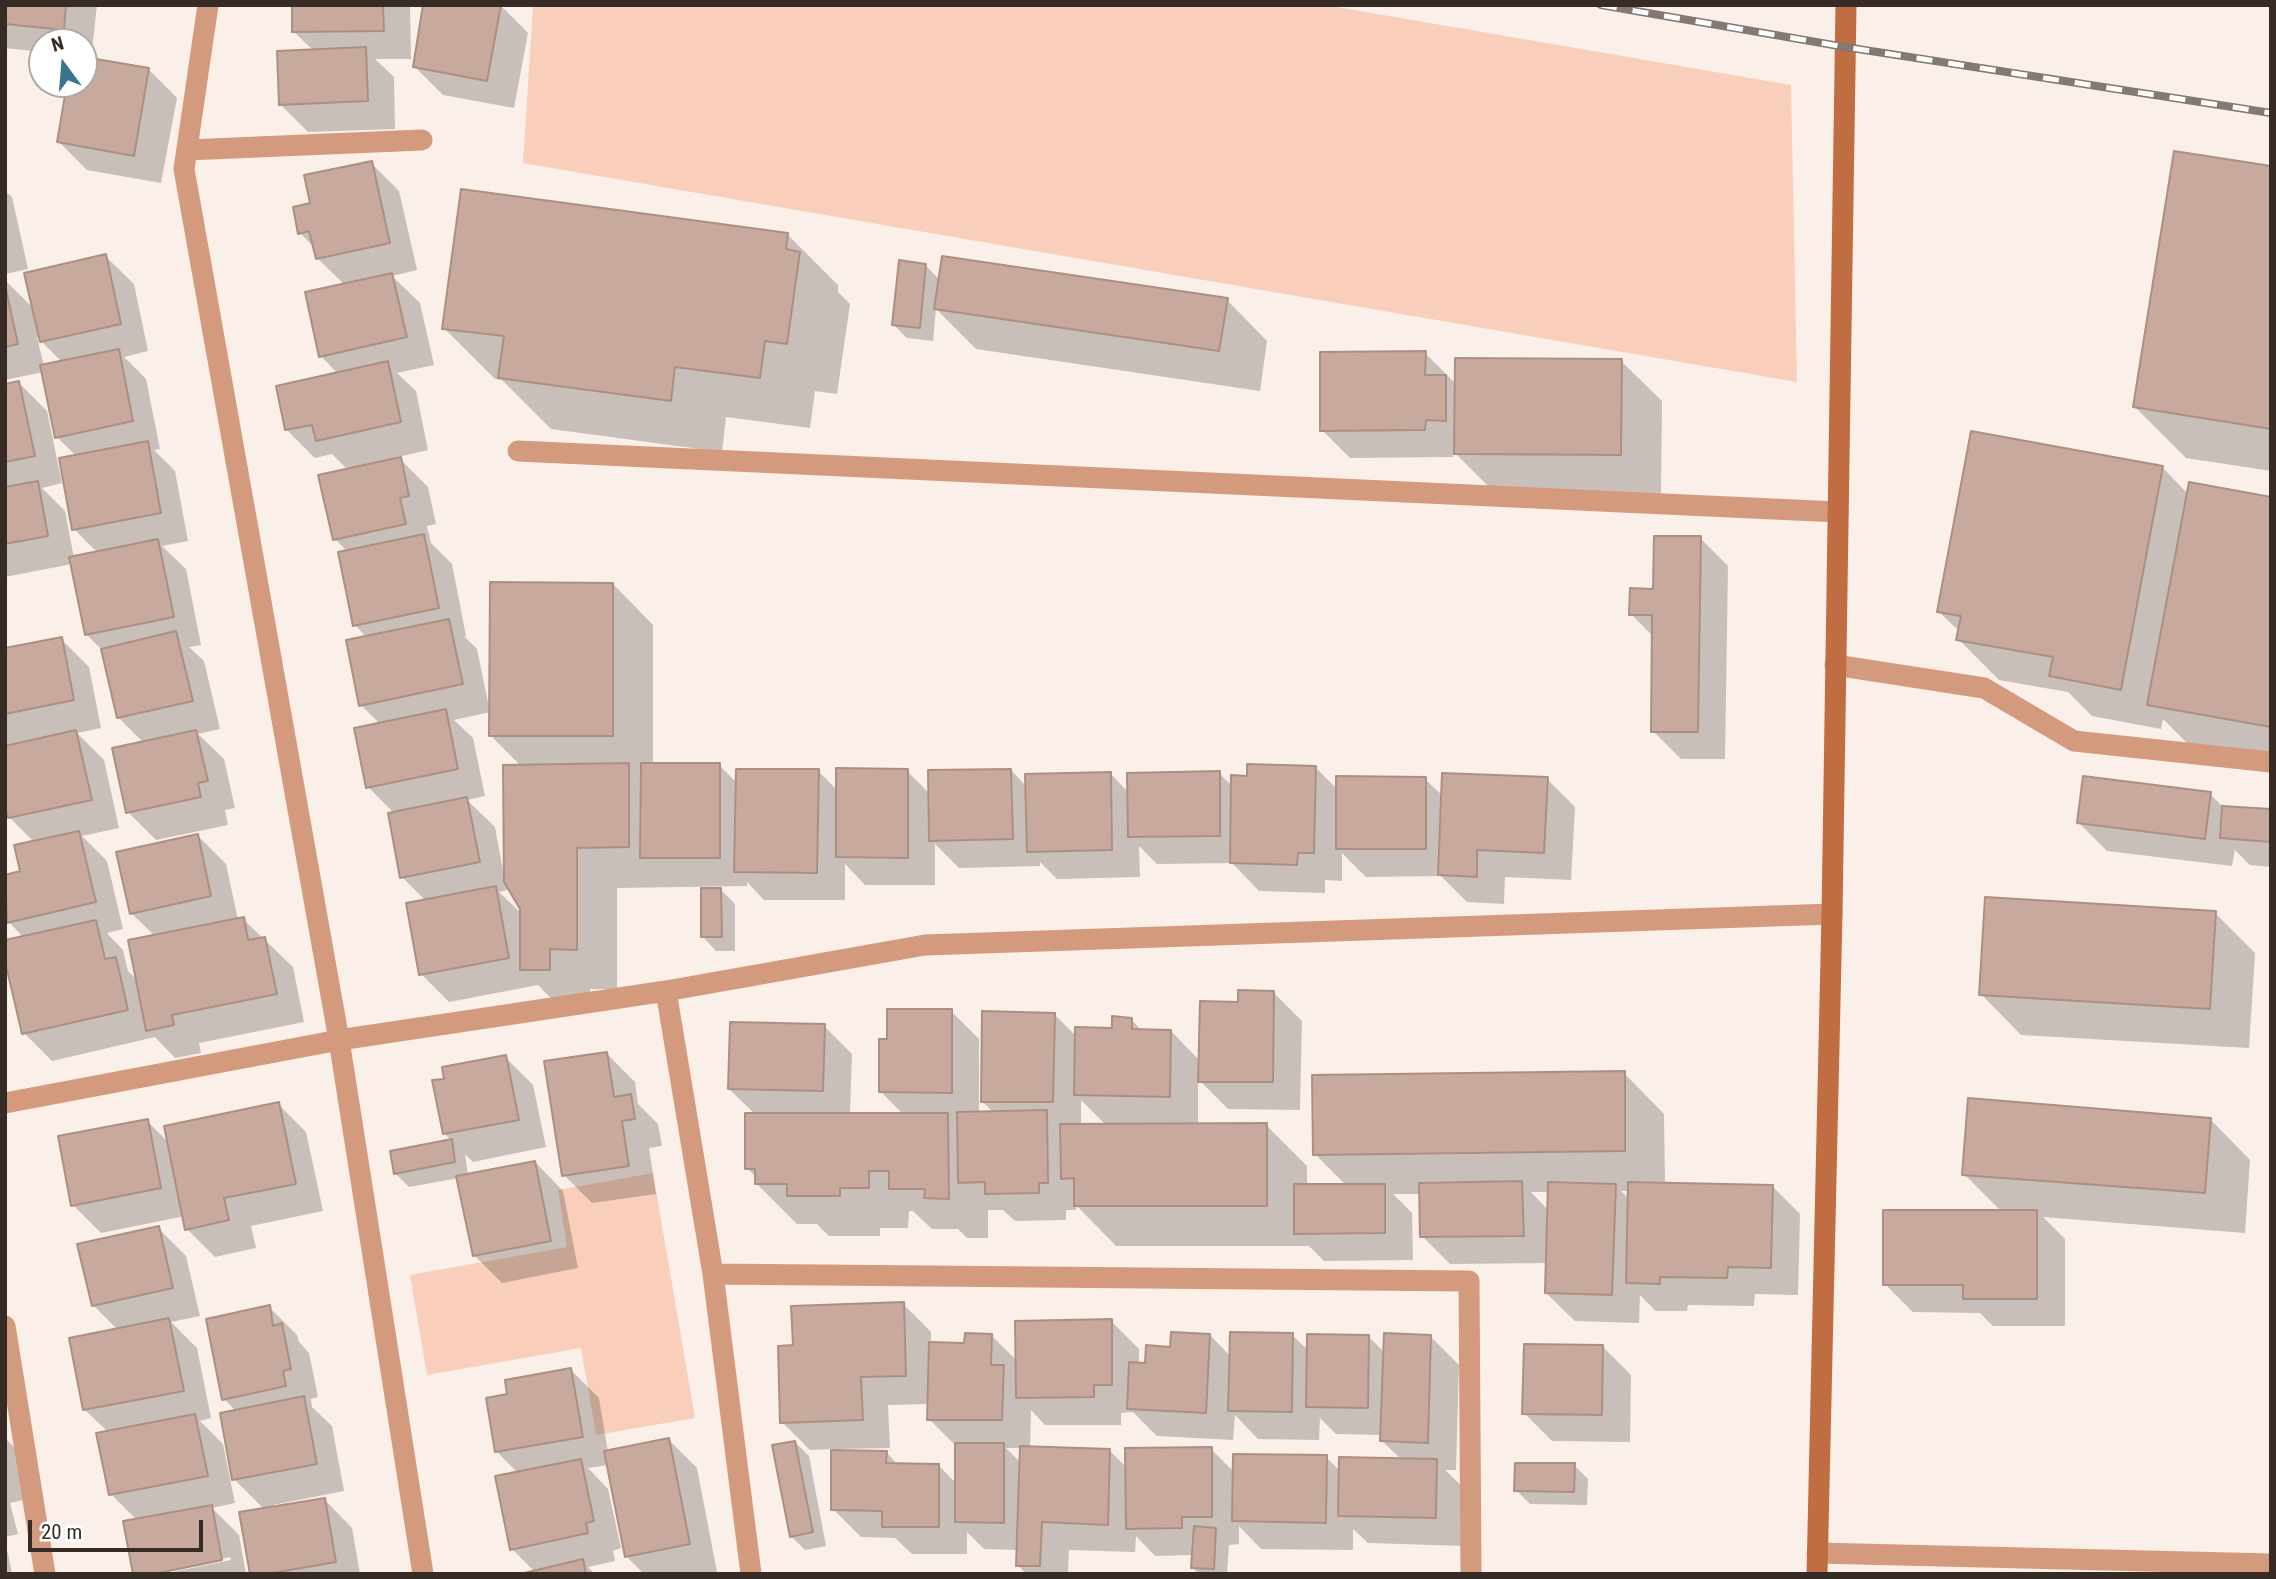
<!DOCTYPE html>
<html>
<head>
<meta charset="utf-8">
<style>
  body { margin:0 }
  #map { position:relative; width:2276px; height:1579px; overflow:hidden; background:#fbefe9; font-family:"Roboto Condensed",sans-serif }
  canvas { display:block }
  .frame { position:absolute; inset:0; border:7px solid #362b25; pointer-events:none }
  .north { position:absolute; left:28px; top:28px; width:70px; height:70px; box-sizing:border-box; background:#fff; border:2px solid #afaaa8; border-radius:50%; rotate:344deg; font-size:19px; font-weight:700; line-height:28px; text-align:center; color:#362b25 }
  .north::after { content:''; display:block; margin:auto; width:24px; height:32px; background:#3a758d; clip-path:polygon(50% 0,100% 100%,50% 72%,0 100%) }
  .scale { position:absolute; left:28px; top:1520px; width:175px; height:32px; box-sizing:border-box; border:4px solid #362b25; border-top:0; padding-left:9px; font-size:21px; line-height:24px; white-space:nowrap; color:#362b25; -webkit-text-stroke:5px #fff; paint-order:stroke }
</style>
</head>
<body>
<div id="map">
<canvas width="2276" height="1579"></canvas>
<div class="frame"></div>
<div class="north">N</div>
<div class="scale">20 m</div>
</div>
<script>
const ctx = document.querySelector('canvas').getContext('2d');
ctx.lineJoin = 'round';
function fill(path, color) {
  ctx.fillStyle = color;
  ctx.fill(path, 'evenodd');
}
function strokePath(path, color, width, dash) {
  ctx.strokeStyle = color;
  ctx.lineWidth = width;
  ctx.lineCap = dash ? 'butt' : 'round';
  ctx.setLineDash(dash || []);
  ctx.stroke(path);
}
const green = new Path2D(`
  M533,5H1325L1791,85L1797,382L523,163Z
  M653,1173L695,1418L596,1435L581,1348L427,1375L410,1275L567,1247L558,1190Z`);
const shadow = new Path2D(`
  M5,5H97L91,60L149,70L177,98L161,183L87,170L59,142L69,84H84V42H42V52L5,48Z
  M294,5H410L411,59H375L394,77L395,129L308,132L280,104L314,51L294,32Z
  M500,5L528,33L514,108L443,95L415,67Z
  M371,163L399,191L417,270L392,276L420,303L434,365L397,373L416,391L428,450L398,457L428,487L436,524L427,526L431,543L452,564L466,636H464L477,649L489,707L613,584L653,625V764L719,765L737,783L818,771L838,791L907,771L930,794L1011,770L1027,787L1111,774L1129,793L1219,773L1233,787L1248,778L1316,768L1338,790L1425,779L1443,796L1547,779L1575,807L1571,880L1505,877L1504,904L1467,902L1441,876L1366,877L1342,853V881L1325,880V893L1259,891L1232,863L1157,864L1139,846L1140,877L1057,879L1040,862V866L959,868L935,844V885H865L845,864V900H764L747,882V886L617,888V989H590V1009L562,1010L538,985L449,1002L421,974L426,901L402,877L394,813L368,787L380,724L361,705L367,638L355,625L347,551L335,539L348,470L332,454L315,458L287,430L338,374L321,356L345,285L317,258L315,248L300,233L312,204ZM491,712V736L521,766L504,876L495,827L467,800L485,796L473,738L454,720ZM505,881L522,909V914L499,892L507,890Z
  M2271,168V471L2186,458L2135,407Z
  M5,191L12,197L28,269L5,274Z
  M787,234L838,285V292L850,304L837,394L815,391L810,428L726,417L722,452L551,429L502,380L495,379L444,328Z
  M105,256L134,284L148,351L124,357L146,379L160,449L154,450L175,471L188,541L162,546L186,569L201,645L189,647L204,661L220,729L198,734L224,759L235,808L225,810L228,825L156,840L128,812L144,743L118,717L104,652L86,634L72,564L5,577V386L19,383L47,411L62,483L42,488L65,511L74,558L98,553L74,529L76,456L57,437L43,372L5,380V280L34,309ZM37,337L62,362L44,366Z
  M925,265L940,280L1227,300L1267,341L1260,391L976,349L936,309L933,341L907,338L893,324Z
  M1425,353L1456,384L1621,361L1662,401L1661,495L1496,494L1453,451V457L1350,458L1322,430Z
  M2162,467L2188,494L2271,499V768L2200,756L2163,719L2161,729L2092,716L2068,692L1999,680L1958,639L1960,632L1939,612Z
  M1700,538L1728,566L1725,759H1681L1653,731L1654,637L1631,614L1655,590Z
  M61,639L89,667L101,728L77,733L104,760L119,828L82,836L107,861L123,929L107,933L123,950L128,971L138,981L155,936L131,913L198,836L226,864L238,920L243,919L293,967L304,1022L199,1043L201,1053L175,1058L155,1037L52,1061L24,1033V938L9,922L5,907V876L22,872L35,843L9,817L5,799V650Z
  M2210,794L2224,808L2271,811V867L2250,865L2235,850L2232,866L2107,851L2079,823Z
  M721,890L735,904V951H716L703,937Z
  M2215,913L2255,953L2249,1048L2021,1035L1981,994Z
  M1274,993L1302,1021L1300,1110L1228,1109L1198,1079V1125H1266L1307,1166V1186H1347L1315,1154L1624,1073L1664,1114L1665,1184L1772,1186L1800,1214L1798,1295L1755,1294L1754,1306L1688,1305L1687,1311H1656L1640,1295L1639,1323L1575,1321L1546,1293L1547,1263L1450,1264L1422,1236L1421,1194H1393L1412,1213L1413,1260L1324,1261L1309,1246H1116L1076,1205V1210H1066V1220L1015,1221L1003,1210H988V1238H967L958,1229H932L913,1211H909L908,1228H880V1236H829L817,1224H797L757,1184V1178L747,1168L756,1115L729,1089L824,1026L852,1054L850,1115H904L881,1092L889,1040L951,1011L979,1039V1113H994L982,1101L1054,1014L1077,1037L1114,1030L1131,1019L1142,1031H1171L1200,1061L1240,1004ZM1081,1100L1107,1126H1081ZM1621,1191H1629V1199ZM1531,1192H1550L1549,1211Z
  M607,1054L635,1082L638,1104L658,1124L662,1146L649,1148L656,1194L592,1203L564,1175Z
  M505,1057L533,1085L546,1147L473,1162L465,1154L468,1176L535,1162L563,1191L578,1268L502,1283L474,1255L459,1178L409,1187L395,1173L452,1141L445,1134L446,1080Z
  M278,1104L306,1132L323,1211L251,1226L256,1248L215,1257L187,1229L185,1216L101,1233L73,1205L147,1121L169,1143Z
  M2210,1119L2250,1160L2245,1233L2043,1217L2065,1239V1326H1993L1980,1313L1913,1312L1885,1284L2001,1211L1964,1174Z
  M158,1228L186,1256L200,1316L171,1322L197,1348L211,1418L200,1421L223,1444L235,1503L212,1508L239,1535L246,1574H163L231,1560L230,1557L155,1572L137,1520L111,1494L108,1432L85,1410L118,1330L93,1305Z
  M903,1304L931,1332V1344H966L991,1335L1017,1361L1111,1321L1139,1349V1364H1146L1171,1349L1210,1335L1231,1357L1292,1335L1309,1351L1368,1336L1385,1353L1431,1337L1459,1365L1456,1470H1445L1465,1489L1464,1546L1368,1543L1353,1529V1550L1261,1549L1239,1526V1544L1229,1545L1227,1574H1199L1193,1568L1194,1555L1155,1556L1136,1536L1135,1552L1069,1550L1068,1574H1026L1018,1565L1019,1550L984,1549L967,1532V1554H912L895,1538L861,1537L833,1509V1449L810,1450L782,1422L795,1347ZM929,1404V1419L957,1447V1484L939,1466L898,1465L886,1452H841V1449L890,1448L888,1405ZM1031,1410L1045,1425H1121V1413L1133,1412L1157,1436L1233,1440L1235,1415L1258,1439L1319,1440L1320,1418L1336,1434L1382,1435V1441L1402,1460L1341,1472L1326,1457L1234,1472L1211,1449L1127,1468L1110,1451L1030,1448ZM1006,1448H1022L1021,1463Z
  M269,1307L297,1335L299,1342L309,1353L318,1397L311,1399L312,1407L332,1426L344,1491L273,1505L274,1508L324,1499L352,1528L360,1574H252L265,1510L234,1479L236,1411L224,1399Z
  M1603,1347L1631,1375L1630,1442L1552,1441L1524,1413Z
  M571,1370L599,1398L608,1452L669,1440L697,1468L717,1572L644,1574L626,1556L608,1465L588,1468L608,1489L621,1548L613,1551L615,1561L588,1567L595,1574H527L535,1572L512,1549L518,1473L496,1451L509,1395Z
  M5,1438L18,1451L29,1499L10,1503L18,1534L5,1537Z
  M795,1442L809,1456L826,1546L805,1550L791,1536Z
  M1574,1465L1588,1479L1587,1505L1530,1504L1516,1490Z
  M5,1550L8,1553L12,1574H5Z`);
const building = new Path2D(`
  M5,5H66L64,30L5,24Z
  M292,5H383L384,31L292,32Z
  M423,5H501L487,81L413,67Z
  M366,47L368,101L279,105L277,51Z
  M84,57L149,68L134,156L57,142L67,84H84Z
  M2174,151L2271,166V429L2133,407Z
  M372,161L390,243L316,259L309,231L298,234L293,207L310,203L304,175Z
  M461,189L788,233L786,249L800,252L787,344L765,341L760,378L675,367L671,401L498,378L504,336L442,329Z
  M106,254L121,324L40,342L24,273Z
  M942,256L1228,298L1219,351L934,309Z
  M899,260L926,264L920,328L892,325Z
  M392,273L407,337L319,357L305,292Z
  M5,285L18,344L5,347Z
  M119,349L133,421L55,438L40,365Z
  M1426,351L1425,375H1446V421L1426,420L1425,430L1320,431V352Z
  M1455,358L1622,359L1621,455L1454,454Z
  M388,361L401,422L316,441L312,425L285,430L276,386Z
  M19,381L35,456L5,462V384Z
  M1971,431L2163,466L2121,690L2049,676L2053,657L1956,640L1961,616L1937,612Z
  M148,441L161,513L72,530L59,458Z
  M401,457L409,496L400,498L406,524L333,540L318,475Z
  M38,481L48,536L5,544V487Z
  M2189,482L2271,497V727L2147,705Z
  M424,534L439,608L353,626L338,552Z
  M1654,536H1701L1698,732H1651L1652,615H1629L1630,588L1653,589Z
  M158,539L174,617L85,635L69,557Z
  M490,582L613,583V736H489Z
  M449,619L463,684L359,706L346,640Z
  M176,631L193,701L117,718L101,649Z
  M62,637L74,700L5,714V648Z
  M446,709L458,769L366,788L354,728Z
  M76,730L92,800L8,818L5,807V746Z
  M196,730L208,781L198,783L201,797L126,813L112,748Z
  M629,763V847L577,848V950L550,949V970H520V909L504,882L503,765Z
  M641,763H720V858H640Z
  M1247,764L1316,766L1314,853H1298L1297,865L1230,863L1231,775L1247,776Z
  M836,768L908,769V858L836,857Z
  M736,769H819L817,873L734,872Z
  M1011,769L1013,839L929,841L928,770Z
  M1220,771V836L1128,837L1127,773Z
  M1111,772L1112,850L1027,852L1025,774Z
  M1442,773L1548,777L1544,853L1477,850V877L1438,875Z
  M1336,776L1426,777V849H1336Z
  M2083,776L2211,792L2205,839L2077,823Z
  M467,797L480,862L400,878L388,813Z
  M2222,806L2271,809V842L2220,838Z
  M79,831L96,902L7,923L5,875L20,871L14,845Z
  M198,834L211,896L130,914L116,852Z
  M496,886L509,958L419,975L406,903Z
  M701,888H721L722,937H701Z
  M1985,897L2216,911L2210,1009L1979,995Z
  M244,917L248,940L265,937L277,994L172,1015L174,1025L146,1031L128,940Z
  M96,920L105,959L116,957L128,1010L22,1034L5,961V940Z
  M1238,990L1274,991L1273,1082H1198L1200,1001L1238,1002Z
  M887,1009H952V1093L879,1092V1039H887Z
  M982,1011L1055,1013L1053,1102H981Z
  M1112,1016L1132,1018V1029L1171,1030L1170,1097L1074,1095L1075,1027L1112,1028Z
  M730,1022L825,1024L823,1091L728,1089Z
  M607,1052L614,1097L631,1094L635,1119L622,1121L629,1166L562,1176L544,1061Z
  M506,1055L519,1120L443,1134L432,1080L444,1079L442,1067Z
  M1625,1071V1151L1313,1155L1312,1075Z
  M1968,1098L2211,1118L2205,1193L1962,1175Z
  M279,1102L296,1184L224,1198L229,1220L185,1230L164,1126Z
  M1047,1110L1048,1183H1039V1193L985,1194V1182L958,1183L957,1112Z
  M745,1113H948L949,1199L924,1198L925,1189H889V1171H869V1188H840V1196H787V1184H755V1169H745Z
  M148,1119L161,1188L71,1206L58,1136Z
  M1267,1123V1206H1074V1178L1061,1179L1060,1124Z
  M452,1139L455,1162L394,1174L390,1151Z
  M535,1161L551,1241L473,1256L456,1176Z
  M1522,1181L1524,1236L1420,1237L1419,1183Z
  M1548,1182L1616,1184L1612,1295L1545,1293Z
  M1628,1182L1773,1185L1771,1268L1728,1267L1727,1278L1660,1277V1284L1626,1283Z
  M1294,1184H1385V1233L1294,1234Z
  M1883,1210H2037V1299H1963V1285H1883Z
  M159,1226L173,1288L92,1306L77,1244Z
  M904,1302L906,1376L861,1377L863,1420L780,1423L778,1346L793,1345L791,1306Z
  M270,1305L273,1326L282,1323L291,1369L283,1371L286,1386L222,1400L206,1319Z
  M169,1318L184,1391L83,1410L69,1338Z
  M1112,1319V1385H1094V1397L1016,1398L1015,1321Z
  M1171,1332L1210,1334L1206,1413L1127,1409L1129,1362L1145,1363L1146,1345L1170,1347Z
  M1230,1332L1293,1333L1292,1412L1228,1411Z
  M965,1333L992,1334L991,1365H1004L1002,1420H927L929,1342L964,1343Z
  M1384,1333L1431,1335L1428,1443L1380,1441Z
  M1307,1334L1369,1335L1368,1408L1306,1407Z
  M1524,1344L1603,1345L1602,1415L1522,1414Z
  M571,1368L583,1437L495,1452L486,1398L507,1394L505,1380Z
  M304,1396L317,1464L232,1480L220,1413Z
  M195,1414L208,1476L109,1495L96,1433Z
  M669,1438L690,1544L625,1557L604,1451Z
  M795,1441L813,1532L790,1537L772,1445Z
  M955,1443H1004V1523L955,1522Z
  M1020,1446L1110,1449L1108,1525L1042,1522L1040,1566H1016Z
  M1212,1447V1517H1182V1528L1126,1529L1125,1448Z
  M831,1450L887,1451L886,1463L939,1464V1527H882V1511L831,1510Z
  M1233,1454L1327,1455L1326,1523L1232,1521Z
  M1339,1457L1437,1459L1436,1518L1338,1516Z
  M581,1459L594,1521L586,1523L588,1533L510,1550L495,1476Z
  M1515,1463H1575L1574,1492L1514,1491Z
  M325,1498L336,1562L267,1574H250L239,1512Z
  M212,1505L222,1560L154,1574H133L123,1521Z
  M1194,1526L1216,1528L1214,1569L1191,1568Z
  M583,1559L586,1574H520Z`);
const lane = new Path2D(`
  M187,150L422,140
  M518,451L1838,512
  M1835,665L1984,688L2074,741L2271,762`);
const street = new Path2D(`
  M208,5L184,169L339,1040L423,1574
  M666,991L713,1274L751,1574
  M5,1103L339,1040L666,991L925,945L1832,914
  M713,1274L1469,1281L1471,1574
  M5,1326L45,1574
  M1817,1553L2271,1564`);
const secondary = new Path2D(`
  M1817,1574L1832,914L1846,5`);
const rail = new Path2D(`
  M1601,5L1845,47L2271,113`);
fill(green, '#f9cfbb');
fill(shadow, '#0003');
fill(building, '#c7aa9d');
strokePath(building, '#ab9082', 2);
strokePath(lane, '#d49a7e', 21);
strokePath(street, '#d49a7e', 21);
strokePath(secondary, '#c06d42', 21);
strokePath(rail, '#837872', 8);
strokePath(rail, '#fff', 5, [16]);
</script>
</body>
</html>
